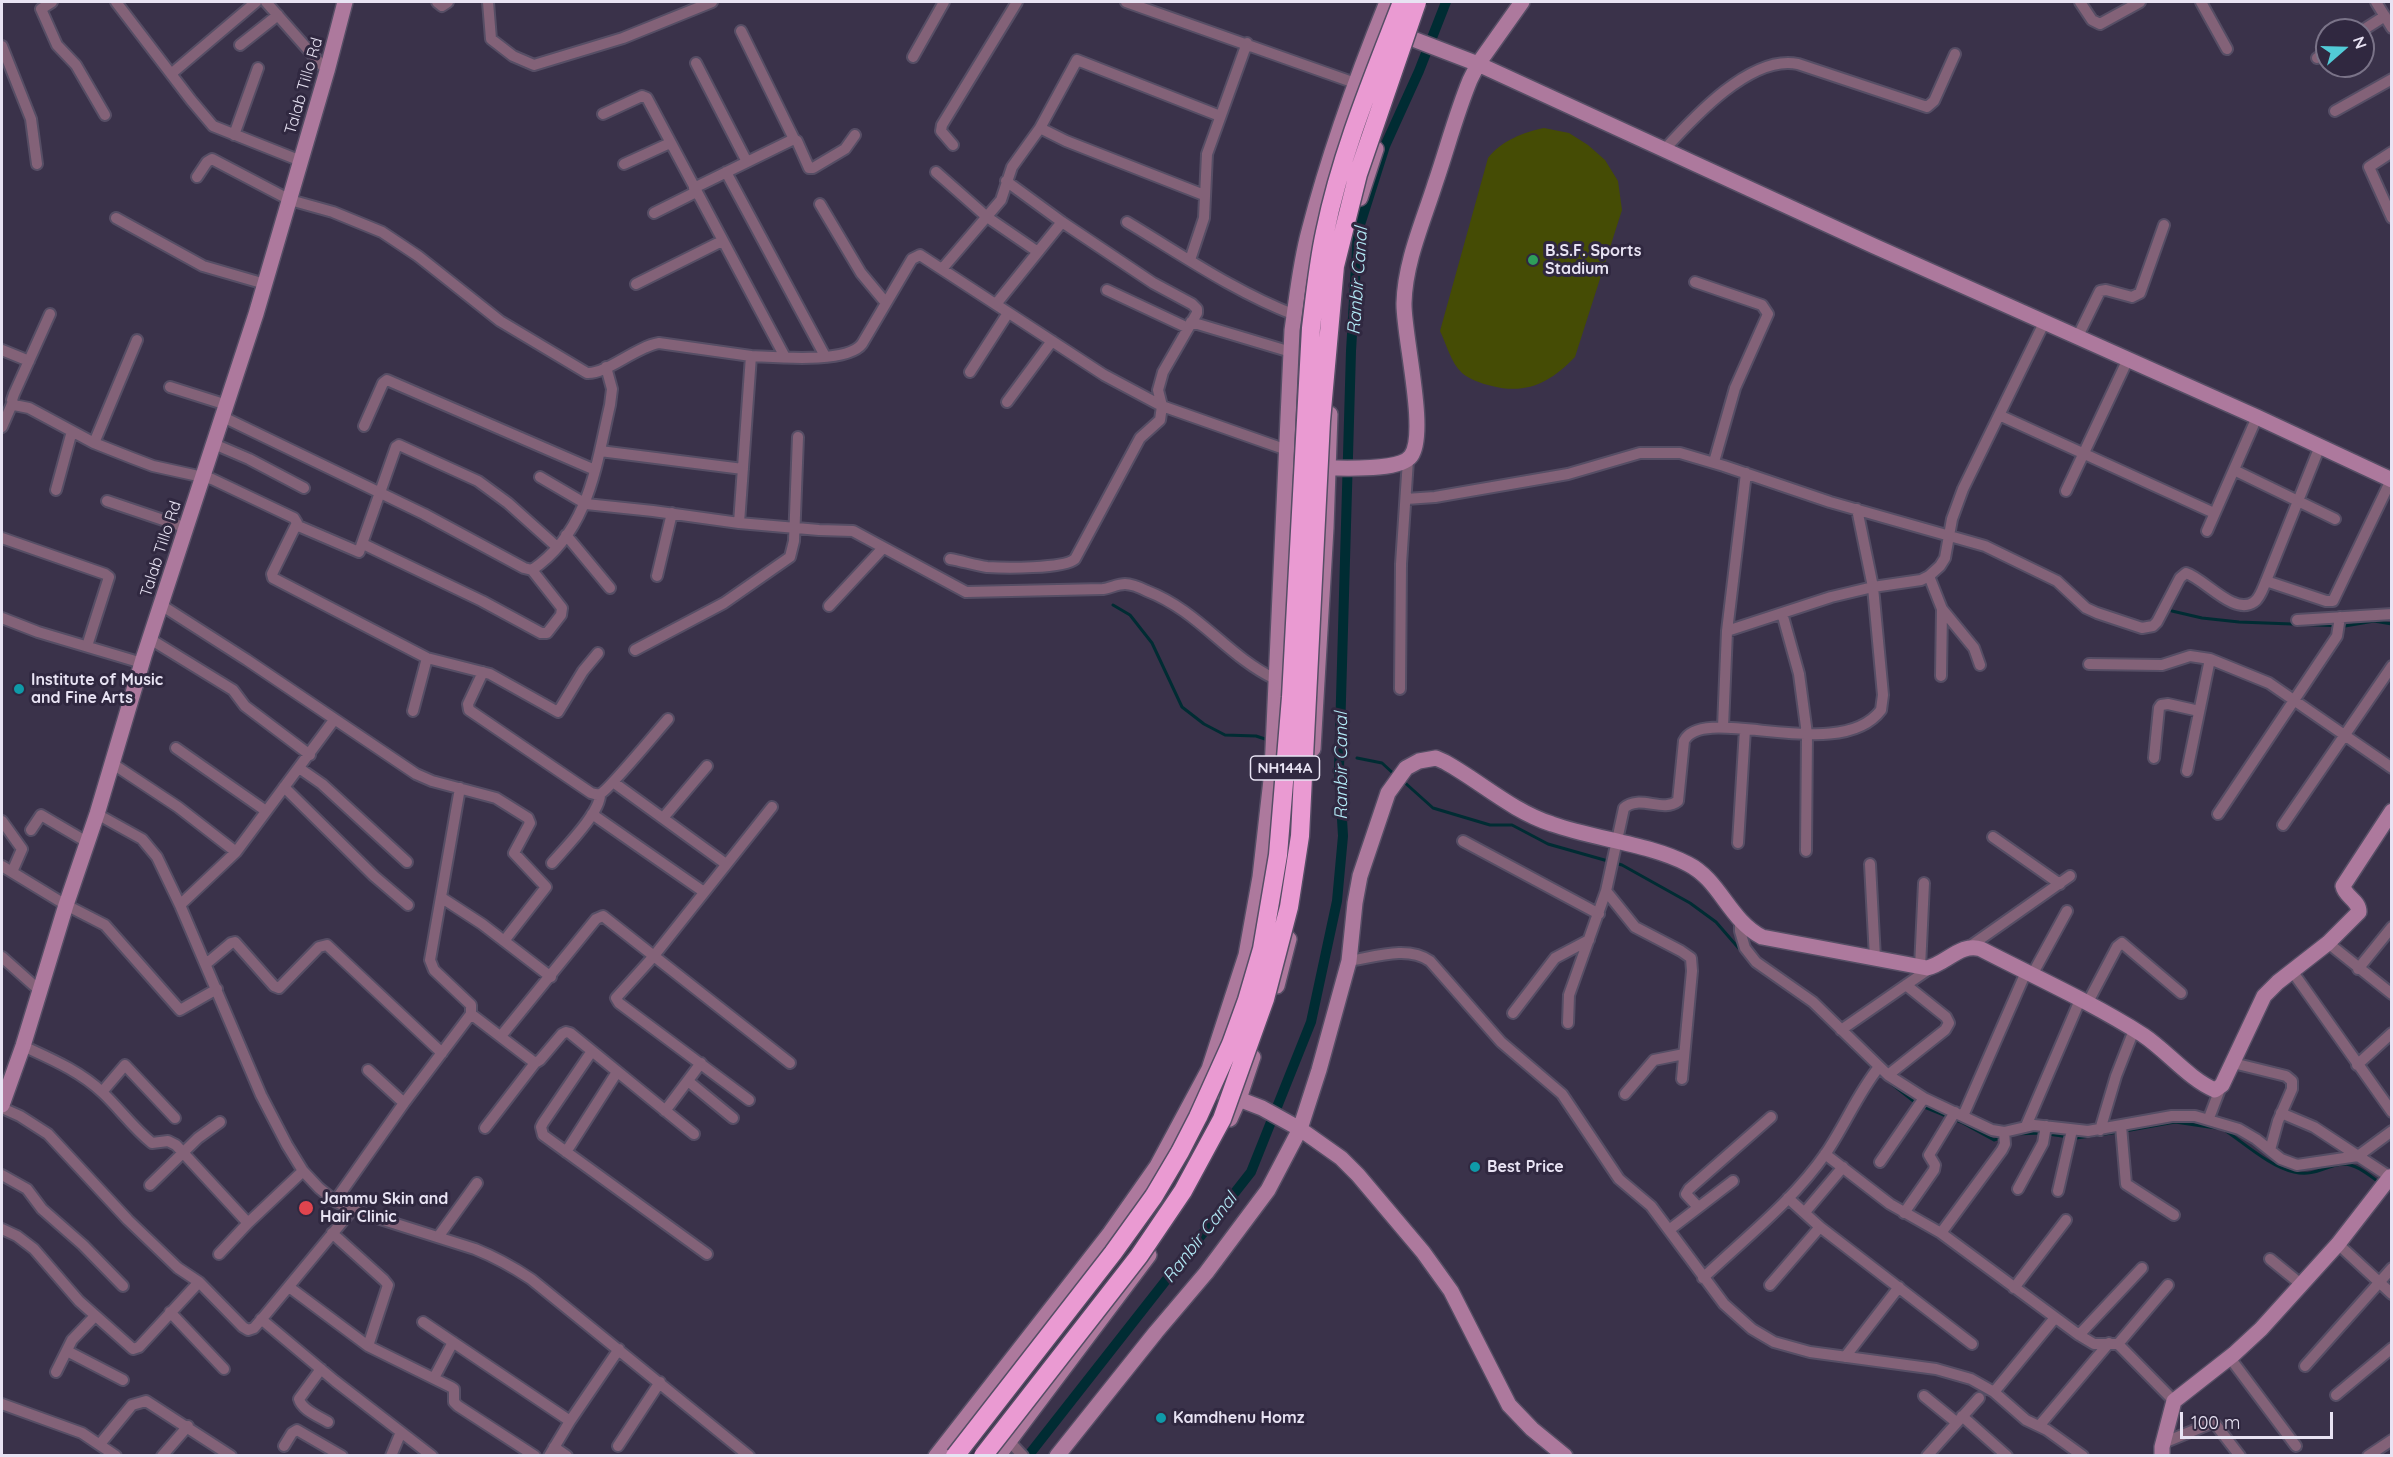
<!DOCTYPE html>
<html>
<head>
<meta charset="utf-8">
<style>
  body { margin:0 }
  #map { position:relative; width:2393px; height:1457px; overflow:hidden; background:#3a324a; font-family:Quicksand,sans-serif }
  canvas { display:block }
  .frame { position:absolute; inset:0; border:3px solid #e8e3f3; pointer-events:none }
  .north { position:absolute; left:2315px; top:18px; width:60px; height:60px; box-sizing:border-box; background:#302840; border:2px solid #7a7388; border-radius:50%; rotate:70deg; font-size:16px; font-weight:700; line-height:24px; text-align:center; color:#e8e3f3 }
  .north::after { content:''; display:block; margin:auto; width:21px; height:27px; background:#52cbd7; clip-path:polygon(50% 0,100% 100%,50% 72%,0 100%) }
  .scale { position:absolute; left:2180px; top:1412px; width:153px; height:27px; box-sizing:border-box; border:3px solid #e8e3f3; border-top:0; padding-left:8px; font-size:18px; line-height:21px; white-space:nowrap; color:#e8e3f3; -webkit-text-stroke:4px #302840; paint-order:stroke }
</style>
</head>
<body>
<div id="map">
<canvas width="2393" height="1457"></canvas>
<div class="frame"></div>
<div class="north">N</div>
<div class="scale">100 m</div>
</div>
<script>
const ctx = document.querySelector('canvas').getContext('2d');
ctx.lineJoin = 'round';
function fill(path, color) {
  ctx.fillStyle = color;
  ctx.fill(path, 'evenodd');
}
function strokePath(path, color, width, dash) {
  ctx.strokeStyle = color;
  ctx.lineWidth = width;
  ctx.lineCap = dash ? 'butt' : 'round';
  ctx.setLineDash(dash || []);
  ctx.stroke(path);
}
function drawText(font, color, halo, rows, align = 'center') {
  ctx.font = font + ' Quicksand,sans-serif';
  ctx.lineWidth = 6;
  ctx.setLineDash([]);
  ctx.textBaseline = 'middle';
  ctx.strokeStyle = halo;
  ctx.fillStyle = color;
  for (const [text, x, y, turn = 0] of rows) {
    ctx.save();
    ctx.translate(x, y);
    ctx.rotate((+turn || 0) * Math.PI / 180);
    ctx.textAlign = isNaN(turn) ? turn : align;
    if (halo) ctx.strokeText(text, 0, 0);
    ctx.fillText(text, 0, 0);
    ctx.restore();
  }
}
const green = new Path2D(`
  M1544,128L1569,133L1588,145L1605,160L1618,181L1622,210L1575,357C1551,382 1527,395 1492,386C1482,384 1469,379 1462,373C1451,363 1446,343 1440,331L1488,158C1501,141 1524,132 1544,128Z`);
const stream = new Path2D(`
  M1113,605L1130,615L1152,643L1182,707L1204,724L1225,735L1256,736L1268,740
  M2172,611L2202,618L2239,622L2345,626L2374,621L2392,624
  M1357,758L1382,763L1395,775
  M1403,781L1433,808L1490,825H1512L1548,844L1622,865L1690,903L1716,922L1742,952
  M1823,1019L1874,1069
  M1888,1081L1916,1103
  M1922,1106L1961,1122L1994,1140L2003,1137
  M2223,1129C2243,1142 2270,1167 2294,1172C2315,1177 2326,1165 2343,1164C2357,1164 2370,1176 2380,1183
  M2125,1131L2175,1122L2216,1128
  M2015,1134L2042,1133
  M2048,1134L2076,1138L2119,1132`);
const canal = new Path2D(`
  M1028,1456L1251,1172L1311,1022L1337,901L1343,836L1339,768L1351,351L1358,231L1385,146L1419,71L1446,2`);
const street = new Path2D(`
  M52,2L41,9L57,45L76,65L105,115
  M116,2L191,100L213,126L301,161
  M266,2L327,71
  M437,2L442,6L448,2
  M488,2L491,39L513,56L534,65L623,38L712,2
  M1126,2L1355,83
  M2080,2L2092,20L2100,24L2140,2
  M2201,2L2227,49
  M2376,2L2392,28
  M2363,30L2385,16
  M741,31L794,139
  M240,45L278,15
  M2,46L31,119L37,164
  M913,57L944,2
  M2317,58L2327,52
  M696,63L747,162
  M171,74L256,2
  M2335,111L2392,79
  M603,114L642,96L647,98L785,357
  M1040,128L1066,141L1204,195
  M234,135L258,68
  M953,145L941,131L942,125L1017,2
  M1664,150C1693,118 1751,54 1798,64L1927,107L1934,101L1955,54
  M2392,152L2369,167L2392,218
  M624,164L670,143
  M726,172L825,356
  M936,172L987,217L1038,252
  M197,177L207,162L212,159L290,200L333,212L382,232L418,256L500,321L587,373C607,374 635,347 659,343L751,356L739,523
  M694,188L794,139L797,141L809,168H813L845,149L855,135
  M820,204L861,273L886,303
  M654,213L696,192
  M116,218L203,266L265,284
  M1127,222C1182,255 1235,292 1295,315
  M1190,260L1204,218L1207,154L1247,43
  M942,269L1001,200L1012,167L1040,128L1077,60L1220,116
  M1695,282L1762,305L1768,314L1735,388L1714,462
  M636,284L722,241
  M1107,290L1188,328
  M996,304L1062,222
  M50,314L14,394L12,400L14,405L29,408L94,443L132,458L153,466L212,479L294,518L297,523L272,574L273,578L427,658L490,674L558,712L583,671L598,653
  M1191,322L1291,352
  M2078,336L2100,291L2106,290L2132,297L2140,293L2164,225
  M2,350L29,361
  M751,356C775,357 847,364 862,344L912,259L920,255L1104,375L1162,406L1287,450
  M970,372L1008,313
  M170,387L227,405
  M1007,402L1052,341
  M1999,415L2214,513
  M223,417L424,514L524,568L532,570C589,531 596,466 610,405L612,389L606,367
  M364,426L383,383L387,380L595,470
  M2,427L12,404
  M94,443L137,340
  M214,444L249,459L304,488
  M600,451L743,469
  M2234,470L2335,519
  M540,477L586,504L653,511L739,523L819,530L853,531L966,592L1103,589C1110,588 1118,584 1125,584C1132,584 1141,588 1147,591C1199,611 1227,656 1275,679
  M56,490L72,431
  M2066,491L2128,359
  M1406,499L1435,497L1568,474L1640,453H1680L1724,466L1830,502L1985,546L2057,581L2086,608L2097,613L2142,628L2153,626L2157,622L2180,578L2186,573C2205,579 2234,616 2254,602C2260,598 2263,588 2266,581L2320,446
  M107,501L187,528
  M296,525L359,552L396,447L399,445L478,481L508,503L557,547
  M2207,531L2257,417
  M566,535L610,588
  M2,538L105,574L109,577L87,646
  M363,544L482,601L541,633H547L561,615L562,608L532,570
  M950,559C962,561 974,565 987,567C1003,568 1064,569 1075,559L1140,438L1160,420L1162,406L1158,390L1163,372L1197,313V309L1192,304L1153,283L1062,222L1006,181
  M657,576L672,513
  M1929,576L1942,609L1974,648L1980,665
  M2266,581L2326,601H2333L2391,480
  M161,605L247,660L416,774L432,781L496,798L528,818L530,823L514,853L546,887L504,941
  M829,606L883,548
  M1782,613L1799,674L1807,734L1806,851
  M2,618L38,632L142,663
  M2297,620L2392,614
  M1727,631L1831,597L1873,587L1921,580L1929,576L1940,566L1945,558L1952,519L1963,489L2045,321
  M150,639L233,690L245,706L310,755
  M635,650L724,603L790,557L794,541L798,437
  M2089,664L2162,665L2190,656L2210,659L2269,683L2392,768
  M483,672L468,704L469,710L591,793C594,794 597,795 600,794C608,791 658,730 668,719
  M1941,676L1942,609
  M1400,689L1401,564L1408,460
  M413,711L427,658
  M1723,727L1727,631L1746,473
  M176,748L266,811
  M2154,758L2159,708L2161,705L2168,704L2199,711
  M113,764L178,807L236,852
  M299,768L322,784L407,862
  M2187,771L2210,659
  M613,782L726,864
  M284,787L374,876L408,905
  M97,814L142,839L157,857L180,905L261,1095L287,1145L303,1171L319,1188L335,1201L352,1210L475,1249C495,1257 513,1267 531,1279L749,1456
  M592,814L704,892
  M2218,814L2337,636L2340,617
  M663,818L707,766
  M2,821L22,849L12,872
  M2283,825L2392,666
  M31,830L41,815L87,842
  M1993,837L2060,884
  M1463,841L1599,914
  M1738,843L1745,729
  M552,863C564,849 601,812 600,794
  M1870,864L1875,958
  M2,866L66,905L105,925L180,1010L217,989
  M1606,891L1635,927L1681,951L1691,958L1692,971L1682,1079
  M442,898L482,924L551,977
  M180,905L236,852L334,720
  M1740,922V931L1745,948L1756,962L1813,1002L1888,1075L1924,1098L1992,1130L2004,1132L2034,1125L2088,1131L2172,1116H2195L2239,1129L2256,1139L2281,1159L2297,1165L2358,1156L2392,1131
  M2328,943L2392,994
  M1969,947L2070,876
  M2,957L39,990
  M1349,961C1374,957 1408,945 1430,961L1501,1042L1562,1094L1619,1179L1651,1206L1724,1304L1752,1329L1774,1342L1810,1352L1936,1369L1971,1379L1994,1392L2026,1420L2047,1430L2083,1456
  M206,964L231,943L235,942L274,986L279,988L319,947L327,945L442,1053
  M1920,967L1924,883
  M2358,969L2392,927
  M2292,971L2392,1112
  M2032,975L2067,911
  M2087,1004L2117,947L2122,943L2181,993
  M1513,1013L1555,958L1589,940
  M471,1014L535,1063L540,1060L562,1034L566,1032L570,1033L694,1134
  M1568,1023L1569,995L1606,891L1624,808C1639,794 1663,813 1678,801L1684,741C1703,702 1839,766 1881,710L1883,695L1873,587L1857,509
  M1841,1030L1932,967
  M501,1036L596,919L603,916L790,1063
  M23,1046C51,1059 80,1071 103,1093C120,1109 133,1128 152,1143L168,1141L176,1145L248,1223
  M592,1051L543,1123L541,1127L543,1135L707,1254
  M2233,1063L2286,1076L2292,1081V1089L2278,1121L2270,1150
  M2357,1065L2392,1033
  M368,1070L404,1103
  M1888,1075L1945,1030L1949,1023L1946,1017L1906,985
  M688,1081L733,1118
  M102,1092L125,1065L175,1118
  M1625,1094L1654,1060L1684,1054
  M749,1100L619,1003L616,998L653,957L772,807
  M2,1108L20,1116L48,1134L128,1220L178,1268L199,1282L243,1327L248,1330L254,1328L266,1314L352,1210
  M665,1111L701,1063
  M2281,1113L2314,1127L2390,1177
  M1963,1116L2026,972
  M2209,1118L2220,1089
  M2026,1126L2080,1000
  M2121,1126L2126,1184L2174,1215
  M485,1128L535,1063
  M2100,1130L2116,1076L2134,1030
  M566,1152L617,1072
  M1825,1154L1890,1204L1941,1233L2079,1335L2094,1344H2118L2174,1401
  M1880,1162L1924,1098
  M2,1175L27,1189L42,1209L83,1245L123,1286
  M150,1185L198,1138L220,1122
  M2018,1189L2043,1143L2046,1126
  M2058,1191L2072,1130
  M1788,1198L1820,1227L1972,1344
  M335,1201L404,1103L471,1014V1005L434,970L430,960L460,788
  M1698,1207L1686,1194L1689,1189L1771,1117
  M1805,1212L1843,1167
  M1904,1213L1934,1170L1935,1165L1929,1155L1955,1112
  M2,1229L17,1236L34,1249L79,1301L133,1349L139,1347L199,1282
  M1669,1230L1733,1181
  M332,1233L384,1280L388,1285L368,1346
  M1941,1233L2002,1150L2005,1144L2004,1132
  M438,1237L477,1183
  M2338,1244L2392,1294
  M219,1254L248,1223L303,1171
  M2270,1259L2302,1285
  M1703,1278C1745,1238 1793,1201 1826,1153C1845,1125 1858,1093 1879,1067
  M1770,1285L1820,1227
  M289,1287L368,1346L451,1387L454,1389V1402L458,1406L535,1456
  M2014,1288L2066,1220
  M170,1312L224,1369
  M261,1319L335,1381L432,1456
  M423,1322L570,1421
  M2079,1335L2142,1268
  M2118,1344L2168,1285
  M67,1351L123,1380
  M1845,1357L1899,1287
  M2230,1358L2296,1446
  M2305,1366L2392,1268
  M321,1369L299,1399C302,1410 318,1416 328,1422
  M56,1372L72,1340L95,1316
  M434,1378L453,1342
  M1994,1392L2054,1319
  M2336,1395L2392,1348
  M1924,1396L1956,1422
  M2,1404L82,1433L116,1456
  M1962,1416L2007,1456
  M2039,1426L2109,1343
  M1010,1442L1023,1456
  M2163,1443L2212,1423L2216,1425L2240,1456
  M100,1444L132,1405L146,1401L231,1456
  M284,1446L292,1433L297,1430L342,1456
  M618,1446L660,1382
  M554,1447L567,1456
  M162,1456L188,1426
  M391,1456L401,1432
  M549,1456L570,1421L619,1349
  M1927,1456L1979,1398
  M2368,1456L2392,1440`);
const secondary = new Path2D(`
  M1413,39L1478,64L1874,246L2257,417L2392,480
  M1360,198L1376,149
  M1328,468C1347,468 1400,471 1411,456C1428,433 1403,333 1404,303C1405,262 1423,222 1435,184C1447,149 1456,114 1470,80L1478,64L1522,2
  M1313,749L1326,528L1330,414
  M1277,986L1289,939
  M1210,1074L1213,1085L1218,1091L1262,1108L1300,1129L1341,1158L1358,1175L1423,1252L1451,1291L1509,1405L1532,1429L1565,1456
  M2,1105L23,1046L66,905L97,814L144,656L256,314L327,71L345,2
  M1230,1119L1239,1099L1253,1057
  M936,1456L1110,1233L1157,1166L1209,1069L1246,955L1260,877L1272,771L1292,330C1297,297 1300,264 1309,231C1329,153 1357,76 1387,2
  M998,1456L1149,1255
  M1057,1456L1156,1332L1206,1273L1268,1190L1300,1129L1319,1070L1349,961L1355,903L1360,876L1388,793L1406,768L1419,761L1436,758L1445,762C1481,782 1512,811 1552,824C1594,839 1650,844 1688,864C1720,880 1729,920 1762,937L1927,968C1946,964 1961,942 1981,949C2035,977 2091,1002 2143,1035C2167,1051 2189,1079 2215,1090L2222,1085L2264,996L2278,982L2328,943L2359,912C2359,900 2345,897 2343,886L2392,811
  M2162,1456V1447L2174,1401L2234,1354L2261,1329L2338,1244L2390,1177L2392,1178`);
const highwayBridge = new Path2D(`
  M955,1456L1113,1253L1154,1196L1180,1152L1198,1117L1231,1044L1247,1000L1262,949L1278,855L1291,697L1311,328C1315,296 1318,264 1325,232C1341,153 1373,77 1402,2
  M983,1456L1139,1256L1183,1191L1222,1119L1265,999L1289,907L1300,836L1321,421L1335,266L1358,174L1417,2`);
const markers = [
  [1533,260,6,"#2e9e5b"],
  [19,689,6,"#0f9aa8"],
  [1475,1167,6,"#0f9aa8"],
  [306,1208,8,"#e0444e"],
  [1161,1418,6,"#0f9aa8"]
];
const shields = [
  [1285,768,69]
];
const shieldNames = [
  ["NH144A",1285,768]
];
const streetNames = [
  ["Talab Tillo Rd",304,86,-74],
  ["Talab Tillo Rd",161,549,-72]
];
const poiNames = [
  ["B.S.F. Sports",1545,251],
  ["Stadium",1545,269],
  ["Institute of Music",31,680],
  ["and Fine Arts",31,698],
  ["Best Price",1487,1167],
  ["Jammu Skin and",320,1199],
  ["Hair Clinic",320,1217],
  ["Kamdhenu Homz",1173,1418]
];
const waterNames = [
  ["Ranbir Canal",1358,281,-86],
  ["Ranbir Canal",1342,766,-90],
  ["Ranbir Canal",1200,1238,-52]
];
fill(green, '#454c05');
strokePath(stream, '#002c33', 3);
strokePath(canal, '#002c33', 10);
strokePath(street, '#564e65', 14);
strokePath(secondary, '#564e65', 18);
strokePath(street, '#836278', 10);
strokePath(secondary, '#ad799d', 15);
strokePath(highwayBridge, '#564e65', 21, []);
strokePath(highwayBridge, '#ea9ad2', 18);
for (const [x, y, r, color] of markers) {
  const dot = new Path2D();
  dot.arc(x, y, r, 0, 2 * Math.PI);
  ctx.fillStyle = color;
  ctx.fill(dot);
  strokePath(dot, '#302840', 2);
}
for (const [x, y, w] of shields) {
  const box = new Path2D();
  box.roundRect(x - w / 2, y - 12, w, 24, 4.5);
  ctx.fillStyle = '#302840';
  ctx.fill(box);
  strokePath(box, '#e8e3f3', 1.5);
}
drawText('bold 15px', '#e8e3f3', null, shieldNames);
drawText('16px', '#e8e3f3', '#302840', streetNames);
drawText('bold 16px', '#e8e3f3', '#302840', poiNames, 'left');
drawText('italic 18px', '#b4ecf8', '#302840', waterNames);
</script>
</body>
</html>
